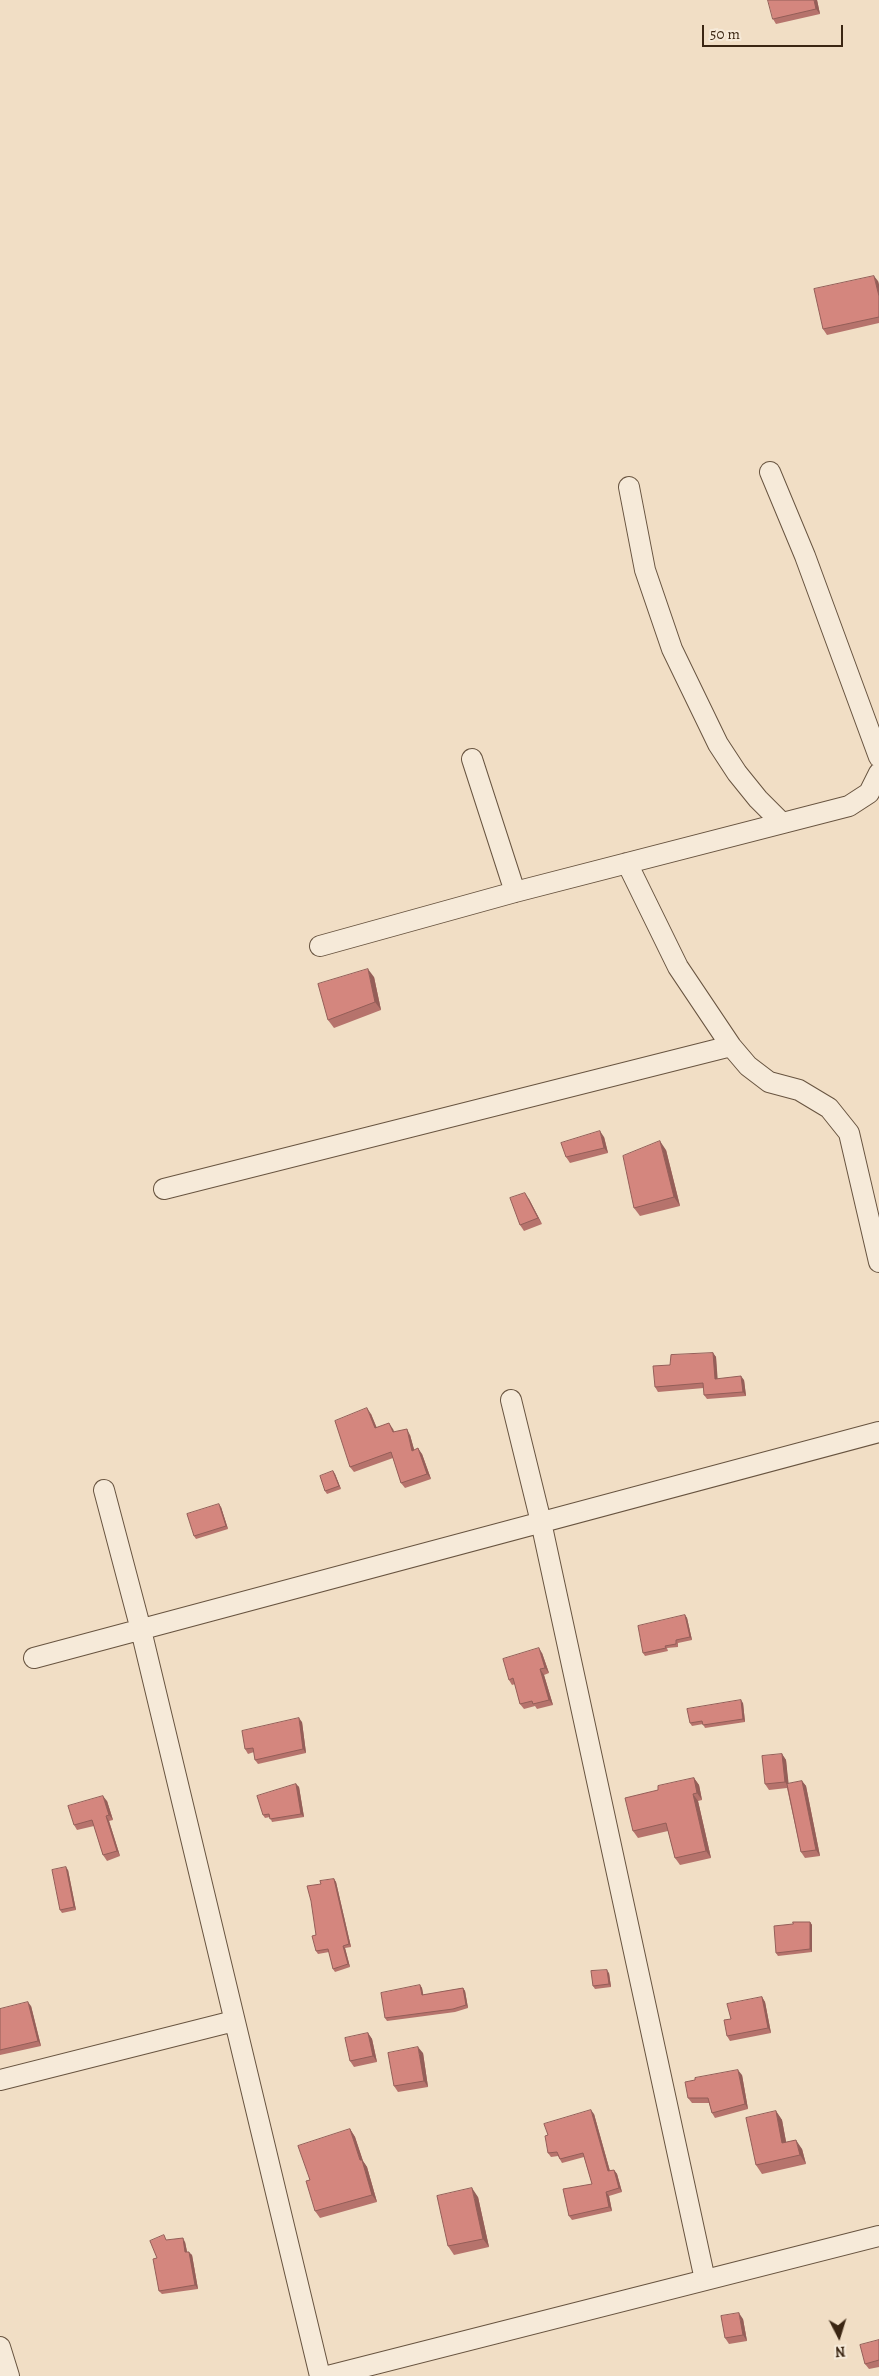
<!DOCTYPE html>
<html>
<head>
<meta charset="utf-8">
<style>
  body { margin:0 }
  #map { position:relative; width:879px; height:2376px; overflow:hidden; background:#f1dec5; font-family:Alegreya,serif }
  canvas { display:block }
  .north { position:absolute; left:814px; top:2311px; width:50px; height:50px; -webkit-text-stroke:4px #f6ead9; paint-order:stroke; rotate:175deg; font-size:14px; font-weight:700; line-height:20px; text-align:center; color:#3b2613 }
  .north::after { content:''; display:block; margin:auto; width:18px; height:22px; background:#3b2613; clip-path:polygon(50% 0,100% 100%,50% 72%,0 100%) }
  .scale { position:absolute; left:702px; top:25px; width:141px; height:22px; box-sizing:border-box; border:2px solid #3b2613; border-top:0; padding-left:6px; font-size:15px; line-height:18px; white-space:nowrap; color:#3b2613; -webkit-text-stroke:4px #f6ead9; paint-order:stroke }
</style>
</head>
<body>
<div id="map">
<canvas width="879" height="2376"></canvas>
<div class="north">N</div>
<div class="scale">50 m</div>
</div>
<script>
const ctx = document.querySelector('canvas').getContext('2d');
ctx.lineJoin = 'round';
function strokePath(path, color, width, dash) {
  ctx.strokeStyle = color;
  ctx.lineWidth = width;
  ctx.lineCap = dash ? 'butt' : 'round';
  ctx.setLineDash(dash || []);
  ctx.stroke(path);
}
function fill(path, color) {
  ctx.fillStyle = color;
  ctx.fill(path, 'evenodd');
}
const minor = new Path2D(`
  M770,472L805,556L879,757
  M629,487L645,570L672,649L718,744L737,773L758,799L782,823
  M472,759L515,892
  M627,863L678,967L731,1046L748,1066L769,1082L799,1090L829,1108L849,1133L879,1262
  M320,946L515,892L849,806L869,793L879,773
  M164,1189L731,1046
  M511,1400L541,1522L705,2280
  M104,1490L141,1630L320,2376
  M34,1658L879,1432
  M0,2080L234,2021
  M0,2347L9,2376
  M328,2376L879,2236`);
const wall = new Path2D(`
  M817,0L820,14L776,24L773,19Z
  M878,281L879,285V323L827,335L823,329Z
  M374,977L381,1010L334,1028L328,1020Z
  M604,1137L608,1153L570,1163L566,1157Z
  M666,1150L680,1206L640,1216L634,1208Z
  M529,1199L542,1224L524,1231L520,1225Z
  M713,1353L716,1357L717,1379L744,1380L746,1396L707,1399L704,1395V1388L658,1392L655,1387L670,1365Z
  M371,1414L377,1428L393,1429L394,1432L410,1435L414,1450L422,1454L431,1479L405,1488L401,1483L393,1458L354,1472L350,1467Z
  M333,1471L335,1474L341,1489L327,1494L325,1491Z
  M221,1507L228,1529L196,1539L194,1536Z
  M685,1615L687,1618L692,1640L678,1643V1647L667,1648L668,1651L645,1656L643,1653Z
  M542,1653L549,1673L544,1675L553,1705L537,1709L535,1706L524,1709L520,1704L515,1684L512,1685L509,1680Z
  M743,1703L745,1722L705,1728L703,1724L692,1726L690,1723Z
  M302,1722L306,1753L258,1764L255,1760L254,1752L248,1754L245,1749Z
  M782,1754L786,1760L788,1784L802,1781L806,1786L820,1856L805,1858L801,1852L787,1788L769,1790L765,1784Z
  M694,1778L699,1785L702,1800L698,1801L711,1858L680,1865L675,1858L668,1831L638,1838L633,1831L658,1790Z
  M296,1784L299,1787L304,1817L272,1822L270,1817L265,1818L263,1815Z
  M107,1801L113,1820L109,1821L120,1856L107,1861L103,1855L94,1826L77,1830L74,1825Z
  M68,1870L76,1910L62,1913L60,1910Z
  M334,1879L336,1882L351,1947L345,1948L350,1967L335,1972L333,1969L329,1952L318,1954L316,1951V1935L321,1884Z
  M810,1922L812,1925V1952L778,1956L776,1953Z
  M609,1973L611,1987L595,1989L593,1986Z
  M420,1985L422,1988L423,1995L463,1988L465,1991L468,2008L455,2012L387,2021L385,2018Z
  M762,1997L765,2002L771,2033L730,2041L727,2036L731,2019Z
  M31,2006L41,2046L0,2055V2009Z
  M368,2033L372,2039L377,2062L354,2067L350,2061Z
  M423,2053L428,2087L398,2092L394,2086Z
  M742,2075L748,2109L715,2118L712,2113L709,2103H692L688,2098Z
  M776,2111L782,2120L786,2142L802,2149L806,2164L762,2174L756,2165Z
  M594,2114L610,2171L614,2170L617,2174L622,2192L609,2196L612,2211L572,2220L569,2216L592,2184L584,2157L562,2163L558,2156L551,2157L548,2153V2135Z
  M350,2129L355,2137L363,2161L367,2167L377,2202L320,2218L315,2211L310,2180Z
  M478,2197L489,2247L454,2255L448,2246Z
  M167,2240L185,2242L187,2252L192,2255L198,2289L162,2294L159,2291L157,2258Z
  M743,2319L747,2341L729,2344L725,2338Z
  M879,2340V2367L869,2369L865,2364Z`);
const shadedWall = new Path2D(`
  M814,0H817L820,14L816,9Z
  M874,276L878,281L879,285V296Z
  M368,969L374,977L381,1010L375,1002Z
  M600,1131L604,1137L608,1153L604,1148Z
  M660,1141L666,1150L680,1206L674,1197Z
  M525,1193L529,1199L542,1224L538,1218Z
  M713,1353L716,1357L718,1383L715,1379Z
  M741,1376L744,1380L746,1396L743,1392Z
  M367,1408L371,1414L379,1434L375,1428Z
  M389,1423L393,1429L396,1438L393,1432Z
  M407,1429L410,1435L416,1456L412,1451Z
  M418,1448L422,1454L431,1479L427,1474Z
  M333,1471L335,1474L341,1489L339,1486Z
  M219,1504L221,1507L228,1529L226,1526Z
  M685,1615L687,1618L692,1640L690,1637Z
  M539,1648L542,1653L549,1673L545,1668Z
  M540,1669L544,1675L553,1705L549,1700Z
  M741,1700L743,1703L745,1722L743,1719Z
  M299,1718L302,1722L306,1753L303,1749Z
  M782,1754L786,1760L789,1787L785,1782Z
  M694,1778L699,1785L702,1800L697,1793Z
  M802,1781L806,1786L820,1856L816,1850Z
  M296,1784L299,1787L304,1817L301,1814Z
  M693,1794L698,1801L711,1858L706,1851Z
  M103,1796L107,1801L113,1820L109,1815Z
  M106,1816L109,1821L120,1856L117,1851Z
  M66,1867L68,1870L76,1910L74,1907Z
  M334,1879L336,1882L351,1947L349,1944Z
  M810,1922L812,1925V1952L810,1949Z
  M343,1946L345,1948L350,1967L348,1964Z
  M607,1970L609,1973L611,1987L609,1984Z
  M420,1985L422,1988L424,1998L422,1995Z
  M463,1988L465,1991L468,2008L466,2005Z
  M762,1997L765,2002L771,2033L768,2028Z
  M28,2002L31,2006L41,2046L38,2041Z
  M368,2033L372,2039L377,2062L373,2056Z
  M418,2047L423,2053L428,2087L424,2081Z
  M738,2070L742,2075L748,2109L745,2104Z
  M591,2110L594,2114L611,2175L608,2171Z
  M776,2111L782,2120L788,2152L782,2143Z
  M350,2129L355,2137L363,2161L367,2167L377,2202L372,2195Z
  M796,2140L802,2149L806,2164L800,2155Z
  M614,2170L617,2174L622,2192L619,2188Z
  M472,2188L478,2197L489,2247L483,2239Z
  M606,2192L609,2196L612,2211L609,2207Z
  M183,2238L185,2242L188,2256L185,2252Z
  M189,2252L192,2255L198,2289L195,2285Z
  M739,2313L743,2319L747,2341L743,2335Z`);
const building = new Path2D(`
  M768,0H814L816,9L773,19Z
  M874,276L879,296V317L823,329L814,289Z
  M368,969L375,1002L328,1020L318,984Z
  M600,1131L604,1148L566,1157L561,1143Z
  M660,1141L674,1197L634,1208L623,1156Z
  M525,1193L538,1218L520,1225L510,1198Z
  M713,1353L715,1379L741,1376L743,1392L704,1395L703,1383L655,1387L653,1366L670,1365L671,1355Z
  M367,1408L375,1428L389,1423L393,1432L407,1429L412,1451L418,1448L427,1474L401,1483L391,1452L350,1467L335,1421Z
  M333,1471L339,1486L325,1491L320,1476Z
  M219,1504L226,1526L194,1536L187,1514Z
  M685,1615L690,1637L676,1640V1644L665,1646L666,1648L643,1653L638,1626Z
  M539,1648L545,1668L540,1669L549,1700L533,1704L532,1701L520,1704L513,1678L509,1680L503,1659Z
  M741,1700L743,1719L703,1725L702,1721L690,1723L687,1709Z
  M299,1718L303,1749L255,1760L253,1748L245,1749L242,1731Z
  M782,1754L785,1782L765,1784L762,1756Z
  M694,1778L697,1793L693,1794L706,1851L675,1858L666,1823L633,1831L625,1798L658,1790V1786Z
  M802,1781L816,1850L801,1852L787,1784Z
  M296,1784L301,1814L270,1819L269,1814L263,1815L257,1796Z
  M103,1796L109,1815L106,1816L117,1851L103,1855L92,1820L74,1825L68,1806Z
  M66,1867L74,1907L60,1910L52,1870Z
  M334,1879L349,1944L343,1946L348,1964L333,1969L328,1949L316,1951L312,1936L316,1935L311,1901L307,1886L321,1884L320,1881Z
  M793,1922H810V1949L776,1953L774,1926L793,1924Z
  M607,1970L609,1984L593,1986L591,1971Z
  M420,1985L422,1995L463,1988L466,2005L453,2009L385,2018L381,1993Z
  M762,1997L768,2028L727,2036L724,2020L731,2019L727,2004Z
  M28,2002L38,2041L0,2050V2009Z
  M368,2033L373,2056L350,2061L345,2038Z
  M418,2047L424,2081L394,2086L388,2053Z
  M738,2070L745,2104L712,2113L708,2098H688L685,2082L695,2080V2078Z
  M591,2110L608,2171L614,2170L619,2188L606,2192L609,2207L569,2216L563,2189L592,2184L583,2153L560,2159L557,2152L548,2153L545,2136L548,2135L544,2124Z
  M776,2111L782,2143L796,2140L800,2155L756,2165L746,2118Z
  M350,2129L360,2160H362L372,2195L315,2211L306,2181L310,2180L298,2146Z
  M472,2188L483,2239L448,2246L437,2196Z
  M164,2235L166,2240L183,2238L185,2252H189L195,2285L159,2291L153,2259L157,2258L150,2241Z
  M739,2313L743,2335L725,2338L721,2316Z
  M879,2340V2360L865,2364L860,2345Z`);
strokePath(minor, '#685440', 22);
strokePath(minor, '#f6ead9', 20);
fill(wall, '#b6736c');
fill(shadedWall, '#945e58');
fill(building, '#d4867e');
strokePath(building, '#945e58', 1);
</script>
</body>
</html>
